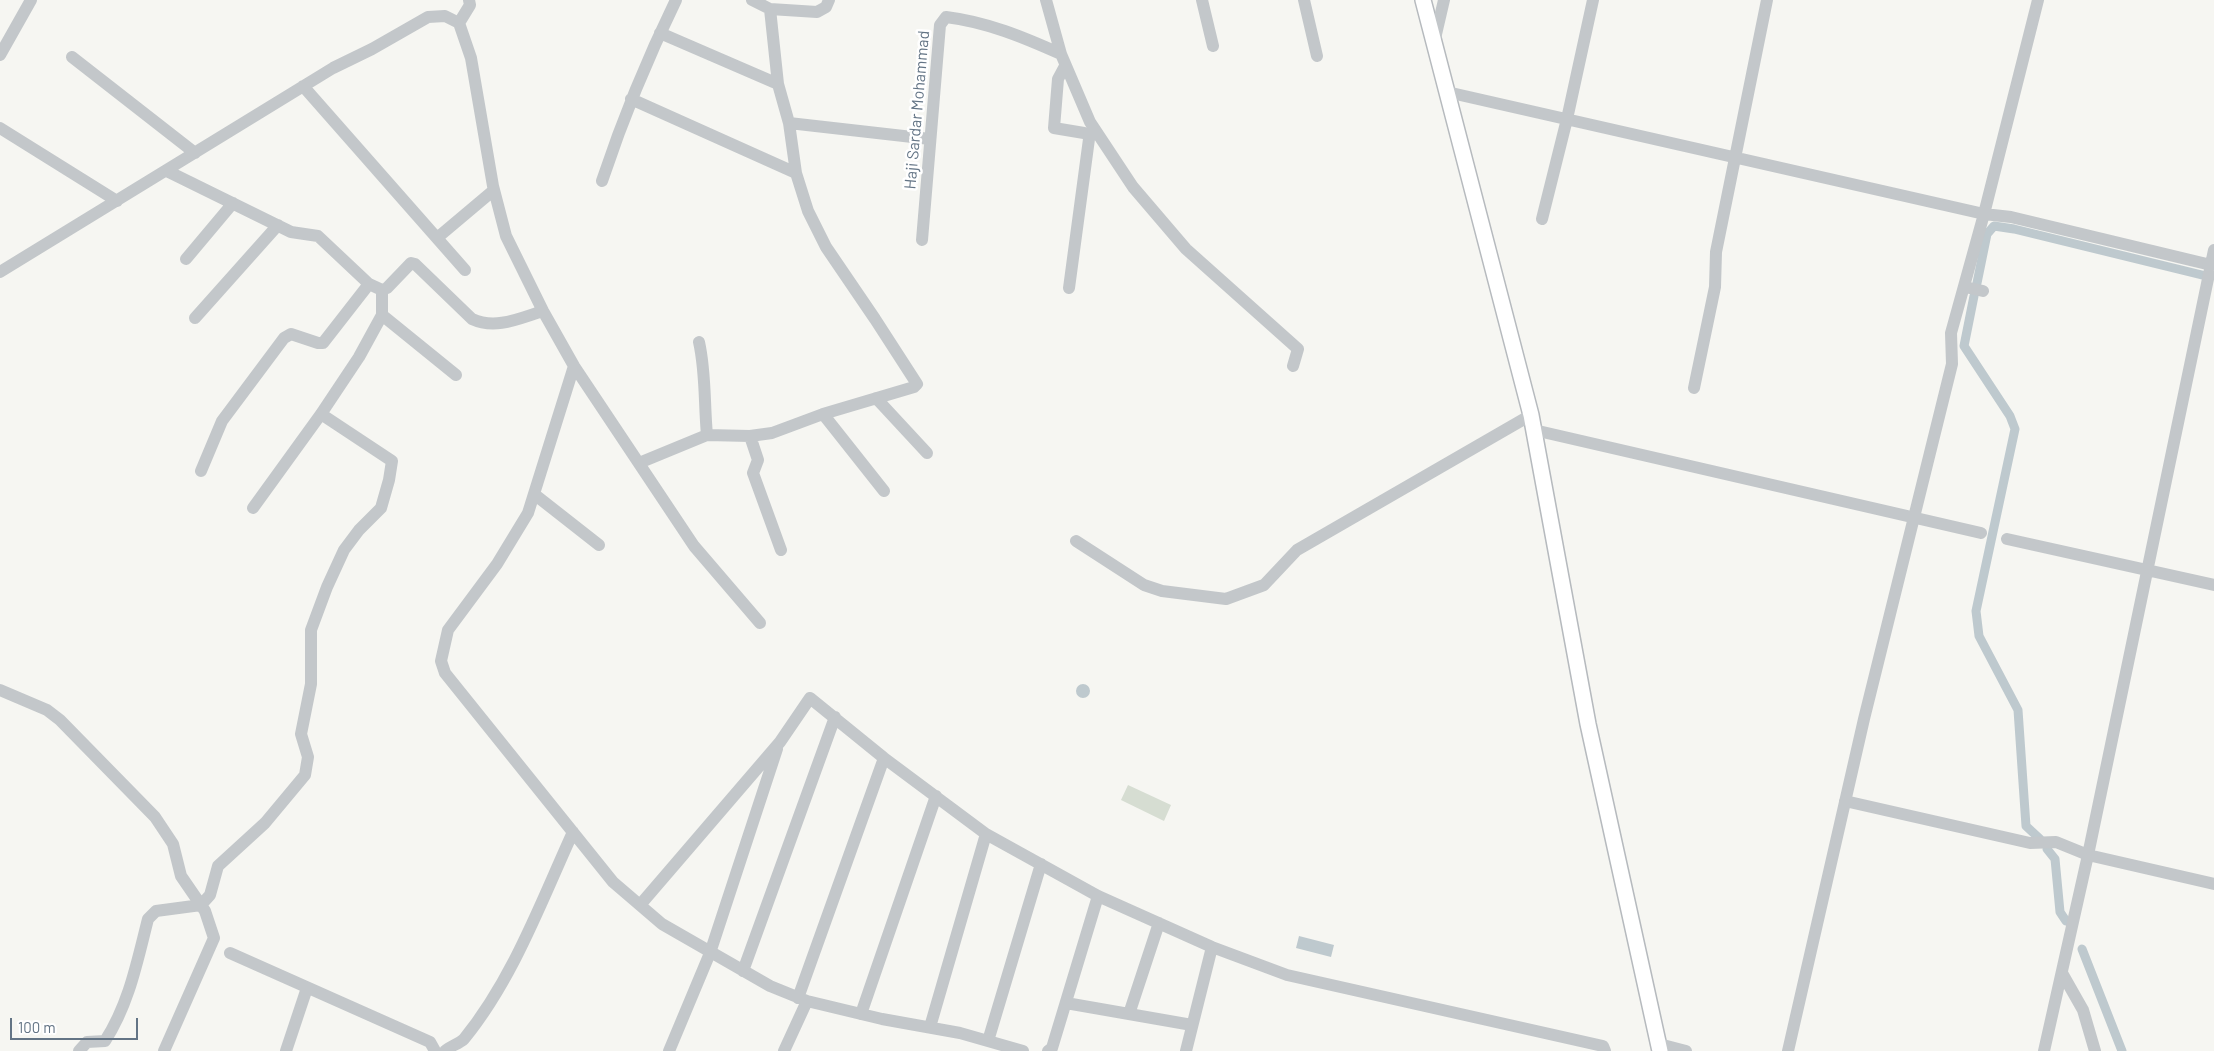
<!DOCTYPE html>
<html>
<head>
<meta charset="utf-8">
<style>
  body { margin:0 }
  #map { position:relative; width:2214px; height:1051px; overflow:hidden; background:#f6f6f2; font-family:Barlow,sans-serif }
  canvas { display:block }
  .scale { position:absolute; left:10px; top:1018px; width:128px; height:22px; box-sizing:border-box; border:2px solid #637485; border-top:0; padding-left:6px; font-size:15px; line-height:18px; white-space:nowrap; color:#637485; -webkit-text-stroke:4px #fff; paint-order:stroke }
</style>
</head>
<body>
<div id="map">
<canvas width="2214" height="1051"></canvas>
<div class="scale">100 m</div>
</div>
<script>
const ctx = document.querySelector('canvas').getContext('2d');
ctx.lineJoin = 'round';
function fill(path, color) {
  ctx.fillStyle = color;
  ctx.fill(path, 'evenodd');
}
function strokePath(path, color, width, dash) {
  ctx.strokeStyle = color;
  ctx.lineWidth = width;
  ctx.lineCap = dash ? 'butt' : 'round';
  ctx.setLineDash(dash || []);
  ctx.stroke(path);
}
function drawText(font, color, halo, rows, align = 'center') {
  ctx.font = font + ' Barlow,sans-serif';
  ctx.lineWidth = 5;
  ctx.setLineDash([]);
  ctx.textBaseline = 'middle';
  ctx.strokeStyle = halo;
  ctx.fillStyle = color;
  for (const [text, x, y, turn = 0] of rows) {
    ctx.save();
    ctx.translate(x, y);
    ctx.rotate((+turn || 0) * Math.PI / 180);
    ctx.textAlign = isNaN(turn) ? turn : align;
    if (halo) ctx.strokeText(text, 0, 0);
    ctx.fillText(text, 0, 0);
    ctx.restore();
  }
}
const green = new Path2D(`
  M1128,785L1171,805L1164,821L1121,800Z`);
const water = new Path2D(`
  M1076 691a7 7 0 1 1 14 0a7 7 0 1 1-14 0Z
  M1299,936L1334,945L1331,957L1296,948Z`);
const canal = new Path2D(`
  M1977,283L1987,234L1994,226L2014,229L2202,275
  M1974,296L1964,346L2010,416L2015,429L1976,611L1979,636L2018,710L2026,826L2040,839
  M2047,849L2055,859L2060,912L2066,921
  M2082,949L2122,1051`);
const minor = new Path2D(`
  M752,0L770,9L817,12L826,7L829,0
  M1046,0L1061,54L1090,122L1133,187L1186,249L1298,349L1293,366
  M1202,0L1213,46
  M1304,0L1317,56
  M459,23L470,5L469,0
  M660,33L778,84
  M1434,43L1444,0
  M0,55L31,0
  M72,57L195,153
  M1065,66L1058,79L1054,128L1084,133L1088,135L1089,139L1069,288
  M303,86L465,270
  M1447,92L1984,214L2011,217L2211,265
  M631,99L796,173
  M789,123L930,139
  M0,128L117,201
  M167,171L291,232L318,236L369,284L382,290L387,288L411,263L415,264L472,319C496,330 520,318 543,311
  M602,181C623,118 647,59 676,0
  M1542,219L1567,119L1593,0
  M437,238L494,190
  M922,240L940,25L946,17C987,22 1023,37 1061,54
  M186,259L233,203
  M0,272L333,68L372,49L428,17L445,16L459,23L471,58L493,186L506,236L543,311L574,366L694,546L760,623
  M1965,287L1983,291
  M382,315L456,375
  M195,318L278,225
  M699,342C706,373 704,404 707,435
  M574,366L528,513L497,564L448,630L441,661L445,673L613,882L662,924L770,986L807,1001L882,1019L960,1033L1023,1051
  M1694,388L1715,287L1716,252L1767,0
  M876,398L927,453
  M823,414L884,491
  M1534,430L1981,533
  M750,436L758,460L753,473L781,550
  M639,463L707,435L750,436L772,433L823,414L914,387L917,384L875,319L826,247L808,211L796,173L789,123L778,84L770,9
  M201,471L222,421L284,338L291,334L318,343H323L369,284
  M534,494L599,545
  M253,508L321,414L359,357L382,315V290
  M2007,539L2214,585
  M1076,541L1144,585L1162,591L1226,599L1264,585L1297,550L1531,415
  M0,690L47,710L60,720L155,817L173,844L181,876L205,911L214,938L164,1051
  M1845,801L2030,843L2056,842L2088,855L2214,884
  M640,905L780,742L810,698L884,758L986,834L1098,896L1212,947L1287,975L1603,1046L1605,1051
  M230,953L430,1042L435,1051
  M743,971L835,717
  M2062,973L2083,1010L2095,1051
  M798,998L884,758
  M1066,1003L1192,1025
  M861,1014L936,796
  M1129,1014L1159,923
  M930,1027L986,834
  M988,1041L1041,864
  M1659,1044L1686,1051
  M79,1051L87,1042L105,1041C129,1004 137,962 148,919L156,911L201,905L210,895L218,866L265,823L305,775L308,757L301,734L311,684V630L327,587L344,550L359,530L381,508L389,480L392,461L321,414
  M286,1051L307,988
  M445,1051C450,1046 459,1044 464,1039C513,979 541,902 573,832
  M669,1051L710,953L777,749
  M784,1051L807,1001
  M1048,1051L1052,1048L1098,896
  M1186,1051L1212,947
  M1788,1051L1864,719L1952,364L1951,333L1984,214L2038,0
  M2044,1051L2088,855L2214,250`);
const major = new Path2D(`
  M1423,0L1531,415L1588,724L1660,1051`);
const streetNames = [
  ["Haji Sardar Mohammad",917,110,-85]
];
fill(green, '#d6ddd2');
fill(water, '#bec9ce');
strokePath(canal, '#bec9ce', 9);
strokePath(major, '#b6babe', 18);
strokePath(minor, '#c3c7ca', 12);
strokePath(major, '#fff', 15);
drawText('16px', '#637485', '#fff', streetNames);
</script>
</body>
</html>
